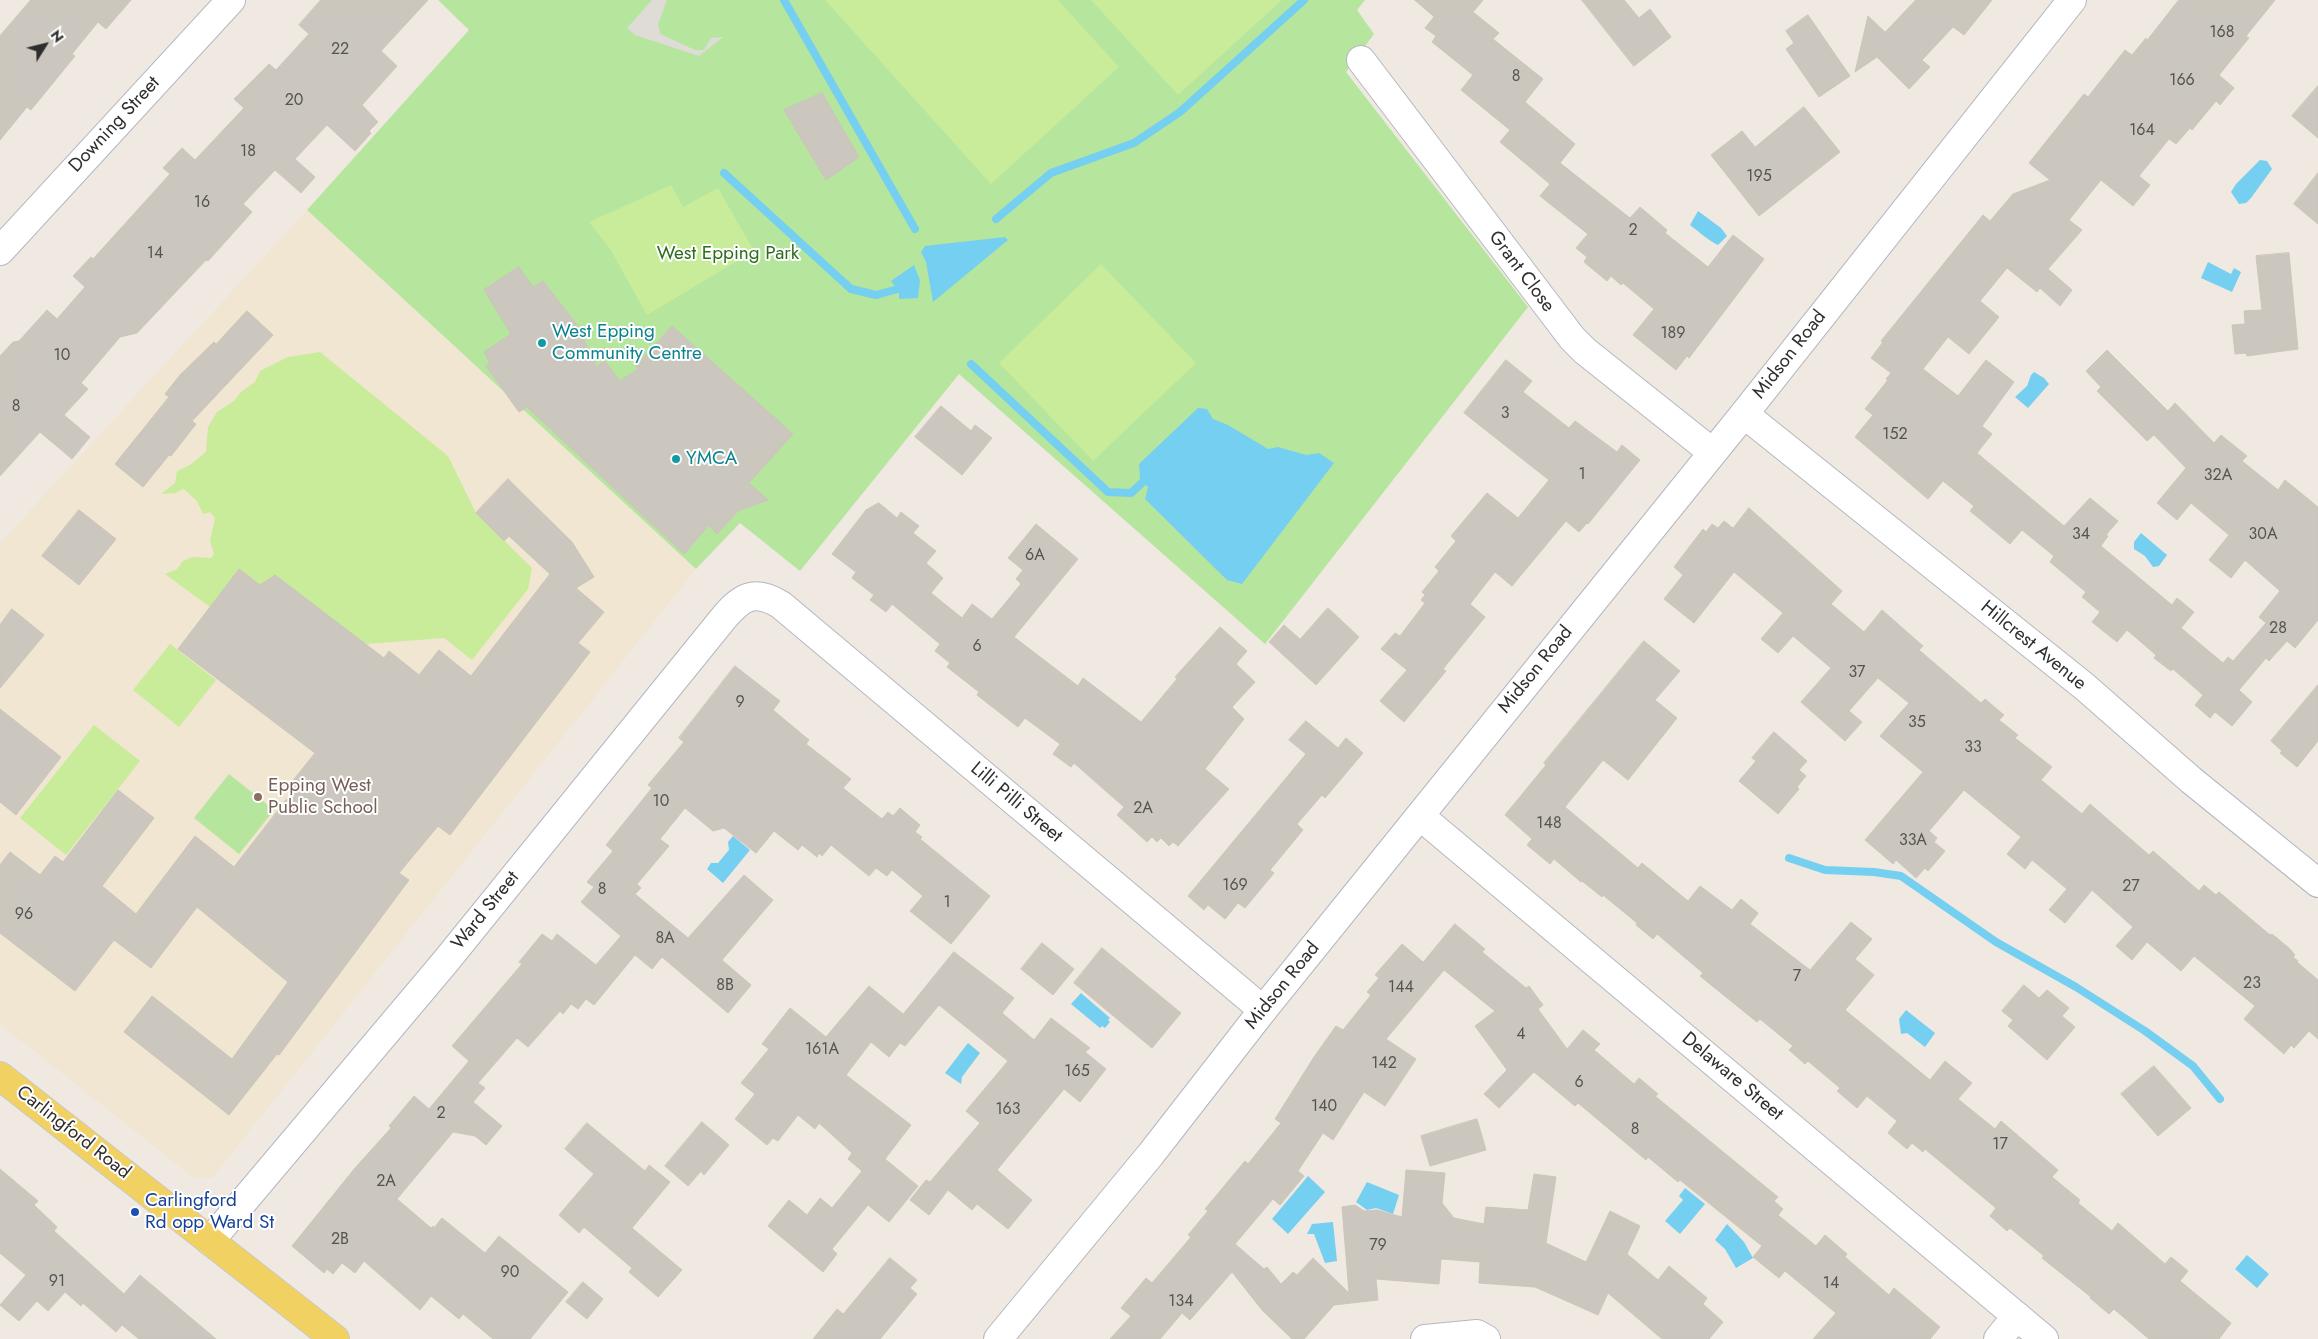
<!DOCTYPE html>
<html>
<head>
<meta charset="utf-8">
<style>
  body { margin:0 }
  #map { position:relative; width:2318px; height:1339px; overflow:hidden; background:#efe9e1; font-family:Jost,sans-serif }
  canvas { display:block }
  .north { position:absolute; left:20px; top:20px; width:50px; height:50px; -webkit-text-stroke:4px #fff; paint-order:stroke; rotate:54deg; font-size:14px; font-weight:700; line-height:20px; text-align:center; color:#2e2e2e }
  .north::after { content:''; display:block; margin:auto; width:18px; height:22px; background:#2e2e2e; clip-path:polygon(50% 0,100% 100%,50% 72%,0 100%) }
</style>
</head>
<body>
<div id="map">
<canvas width="2318" height="1339"></canvas>
<div class="north">N</div>
</div>
<script>
const ctx = document.querySelector('canvas').getContext('2d');
ctx.lineJoin = 'round';
function fill(path, color) {
  ctx.fillStyle = color;
  ctx.fill(path, 'evenodd');
}
function strokePath(path, color, width, dash) {
  ctx.strokeStyle = color;
  ctx.lineWidth = width;
  ctx.lineCap = dash ? 'butt' : 'round';
  ctx.setLineDash(dash || []);
  ctx.stroke(path);
}
function drawText(font, color, halo, rows, align = 'center') {
  ctx.font = font + ' Jost,sans-serif';
  ctx.lineWidth = 4;
  ctx.setLineDash([]);
  ctx.textBaseline = 'middle';
  ctx.strokeStyle = halo;
  ctx.fillStyle = color;
  for (const [text, x, y, turn = 0] of rows) {
    ctx.save();
    ctx.translate(x, y);
    ctx.rotate((+turn || 0) * Math.PI / 180);
    ctx.textAlign = isNaN(turn) ? turn : align;
    if (halo) ctx.strokeText(text, 0, 0);
    ctx.fillText(text, 0, 0);
    ctx.restore();
  }
}
const education = new Path2D(`
  M307,210L696,569L212,1178H194L0,1024V543Z`);
const green = new Path2D(`
  M438,0H1365L1357,10L1374,34L1346,72L1528,307L1265,644L959,374L800,571L740,523L696,569L307,210L469,30Z
  M229,774L274,810L239,854L194,818Z`);
const pitch = new Path2D(`
  M825,0H1058L1119,67L991,184Z
  M1091,0H1282L1178,95Z
  M671,185L683,207L718,188L754,251L647,315L610,249L589,222Z
  M1101,264L1196,363L1093,461L999,363Z
  M320,352L448,456L476,513L532,568L528,589L472,660L444,638L366,644L275,575L260,585L239,569L210,607L165,574L177,569L183,561L193,557L211,558L214,554L210,541L215,518L210,512L203,514L197,501L184,489L175,493L161,494L175,483L177,471L190,465L206,452L208,427L217,412L234,401L241,392L255,382L260,371L288,357Z
  M170,644L216,680L179,727L133,690Z
  M94,725L140,761L66,855L20,818Z`);
const plaza = new Path2D(`
  M652,0H667L658,24L660,34L695,50H704L711,38L723,37L699,56L635,35L627,28Z`);
const water = new Path2D(`
  M2260,160L2267,161L2272,169L2251,198L2246,203L2239,204L2231,192L2236,184Z
  M1698,211L1721,228L1727,236L1718,245C1709,241 1698,231 1690,225Z
  M1005,237L1008,240L933,302L926,262L921,252L925,246Z
  M2208,262L2231,274L2234,268L2241,272L2232,292L2201,278Z
  M914,265L920,280L918,298L899,299V291L891,281Z
  M2034,372L2044,378L2049,384L2028,408L2015,397L2027,386L2031,375Z
  M1198,408L1207,409L1213,419L1228,425L1268,449L1278,447L1306,455L1319,453L1334,463L1242,584L1227,580L1145,499L1148,487L1140,479L1139,464Z
  M2141,533L2167,555L2159,566L2153,567L2145,556L2134,549V542Z
  M733,836L750,850L723,883L707,869L711,863H718L729,850L728,842Z
  M1081,993L1110,1018L1108,1020L1110,1022L1105,1028L1102,1026L1100,1028L1071,1004Z
  M1906,1010L1935,1033L1925,1047L1907,1033L1901,1034L1899,1019Z
  M968,1043L980,1053L962,1077L961,1084L945,1073Z
  M1308,1176L1325,1192L1288,1234L1272,1219Z
  M1367,1182L1399,1195L1393,1214L1376,1208L1367,1210L1356,1202Z
  M1685,1188L1705,1204L1680,1234L1665,1221L1683,1200L1679,1196Z
  M1333,1222L1337,1261L1325,1263L1314,1234H1307L1312,1224Z
  M1727,1224L1744,1242L1753,1258L1736,1268L1725,1249L1715,1240Z
  M2247,1255L2269,1274L2257,1288L2235,1269Z`);
const stream = new Path2D(`
  M784,0L915,229
  M724,173L851,289L876,295L898,289
  M996,219L1051,173L1134,143L1180,112L1304,0
  M971,364L1108,492L1131,493L1143,482
  M1789,858L1825,870L1874,872L1901,876L1996,942L2076,987L2145,1031L2193,1066L2220,1099`);
const building = new Path2D(`
  M31,0H131L106,29L98,22L72,54L75,56L31,110L27,107L0,140V36Z
  M321,0H428L381,51L397,66L362,105L378,122L369,131L371,133L355,151L327,125L295,159L315,177L301,193L275,170L243,204L252,212L208,261L206,260L137,333L120,337L81,383L88,389L64,415L90,437L72,459L40,432L0,476V356L13,342L19,341L47,310L57,319L85,287L73,276L91,257L93,259L170,174L163,168L182,148L195,160L244,108L234,99L269,64L276,70L309,34L299,25Z
  M1415,0H1483L1473,12L1499,33L1493,39L1543,79L1525,102L1575,144L1560,163L1630,218L1640,207L1667,230L1665,233L1708,267L1733,235L1764,259L1689,358L1687,356L1676,370L1633,335L1654,309L1623,283L1621,285L1611,276L1607,281L1584,262L1587,257L1576,248L1588,234L1540,196L1550,184L1500,142L1510,130L1461,90L1473,75L1432,42L1436,36L1425,28L1434,17Z
  M1582,0H1624L1639,18L1650,9L1671,37L1634,66Z
  M1916,0H1992L1964,35L1953,27L1922,60L1930,67L1909,89L1877,57L1855,72L1868,16L1885,32Z
  M2179,0H2275L2246,36L2249,38L2219,75L2234,88L2220,105L2216,101L2192,130L2190,128L2176,144L2169,139L2139,176L2150,185L2133,206L2101,180L2069,220L2082,230L2048,269L2072,290L2060,306L2040,288L2037,292L2007,268L1980,301L1999,317L1969,354L1948,337L1923,369L1958,396L1986,360L2014,382L1982,426L1992,434L1977,453L2064,526L2090,498L2118,521L2106,535L2108,536L2101,546L2172,605L2177,598L2194,612L2181,628L2223,663L2228,657L2233,661L2266,623L2259,617L2280,591L2245,560L2231,578L2209,560L2229,535L2191,503L2177,520L2157,503L2186,468L2154,435L2147,441L2097,391L2101,387L2086,371L2107,350L2168,411L2175,403L2214,443L2221,435L2247,456L2242,461L2278,490L2285,480L2318,507V620L2295,648L2287,641L2269,661L2266,658L2239,690L2252,702L2232,726L2215,712L2210,718L2195,705L2203,695L2173,669L2171,671L2154,658L2156,655L2127,630L2117,642L2092,622L2100,612L2082,597L2086,592L2050,562L2054,556L2022,530L2010,544L1970,511L1974,506L1943,481L1928,499L1855,437L1873,415L1865,409L1888,380L1886,379L1891,373L1871,358L1883,342L1881,341L1983,215L1990,221L2013,194L2050,180L2029,163L2084,94L2088,97L2125,50L2132,55L2146,38L2147,40Z
  M1808,15L1850,76L1819,97L1786,49L1794,43L1786,31Z
  M2318,86V138L2292,116Z
  M822,93L859,157L826,180L784,110Z
  M1804,107L1840,152L1759,216L1711,155L1742,131L1755,147Z
  M2318,173V224L2294,204Z
  M2289,253L2298,349L2247,356L2246,353L2235,354L2232,325L2245,324L2244,311L2262,310L2256,256Z
  M519,267L533,287L543,281L578,326L597,367L604,360L620,381L638,369L636,366L672,326L793,434L749,483L768,500L739,510L717,534L709,525L684,554L527,407L519,412L486,366L490,363L484,352L511,334L484,290Z
  M247,311L273,335L192,421L196,424L171,456L169,455L143,487L115,464L169,397L165,394L180,375L214,342L216,344Z
  M1506,360L1532,381L1523,392L1569,428L1575,421L1617,452L1622,445L1640,460L1588,524L1587,523L1579,532L1566,521L1512,586L1495,572L1470,604L1485,617L1443,669L1446,671L1404,722L1380,701L1407,670L1381,649L1395,633L1400,636L1425,603L1421,600L1425,595L1422,592L1439,571L1435,567L1456,541L1451,536L1487,493L1518,518L1549,480L1464,413Z
  M941,406L971,431L975,425L992,438L962,475L915,437Z
  M508,479L572,542L594,577L576,588L604,612L578,643L590,652L450,835L438,826L399,873L409,880L279,1055L277,1054L229,1115L124,1032L152,996L232,1059L288,982L197,907L151,968L114,940L75,991L0,933V865L10,852L40,875L55,856L63,862L118,790L154,818L102,886L136,914L195,836L234,867L296,787L291,783L315,753L178,649L239,569L260,585L275,575L384,658L389,651L419,675L439,650L471,676L550,574L509,536L504,541L476,513Z
  M879,503L897,518L901,512L919,526L913,533L936,551L926,563L943,578L931,593L962,618L972,604L992,619L1021,584L1016,579L1023,570L1008,558L1036,524L1078,559L1014,637L1078,686L1083,678L1141,722L1177,679L1175,677L1220,627L1247,651L1236,664L1255,682L1232,707L1244,719L1205,769L1229,789L1178,846L1173,842L1169,846L1161,838L1157,842L1152,837L1147,842L1117,815L1124,807L1074,763L1071,767L1053,754L1060,744L1025,718L1018,727L977,695L979,692L947,667L950,663L935,651L940,644L892,604L886,612L870,600L874,595L852,578L856,572L832,554L866,510Z
  M1749,508L1842,591L1831,604L1864,632L1882,610L1923,646L1919,650L1981,703L1985,699L2004,715L1999,720L2018,735L2015,738L2052,767L2041,780L2082,814L2090,804L2149,855L2153,851L2199,891L2204,885L2216,895L2219,892L2270,935L2272,934L2289,948L2295,955L2293,957L2298,961L2297,962L2318,980V1039L2309,1031L2294,1048L2291,1045L2284,1054L2244,1019L2255,1006L2194,956L2181,971L2147,942L2132,960L2116,946L2133,927L2092,890L2065,923L2049,910L2067,889L2032,860L2025,869L2007,854L2021,837L1964,790L1929,831L1937,838L1934,842L1945,851L1928,871L1925,868L1916,878L1896,860L1893,864L1865,840L1923,772L1880,736L1909,703L1878,678L1849,711L1862,722L1845,741L1801,702L1831,668L1793,636L1778,653L1761,639L1783,613L1734,572L1694,623L1664,599L1683,575L1674,567L1703,529L1706,532L1712,524L1718,528L1724,521L1733,528Z
  M79,510L116,539L79,585L42,556Z
  M1328,608L1359,637L1316,685L1269,642L1284,625L1300,639Z
  M12,609L44,635L0,688V625Z
  M1644,641L1680,671L1655,700L1677,718L1628,780L1603,760L1565,807L1638,868L1642,863L1688,901L1700,886L1732,910L1741,899L1758,913L1750,924L1810,970L1851,922L1872,939L1855,959L1874,975L1845,1010L1930,1080L1945,1061L1972,1083L1958,1099L1995,1129L2001,1121L2058,1170L2052,1177L2080,1200L2078,1203L2112,1231L2118,1223L2165,1264L2171,1257L2188,1271L2180,1281L2231,1323L2219,1339H2149L2114,1309L2109,1314L2090,1298L2091,1297L2042,1258L2044,1256L2010,1228L2007,1231L1990,1216L1996,1208L1925,1149L1923,1152L1912,1143L1907,1149L1888,1133L1897,1121L1867,1096L1857,1108L1837,1091L1840,1088L1808,1061L1805,1064L1789,1050L1793,1046L1760,1019L1757,1022L1700,976L1703,973L1657,934L1653,939L1636,925L1637,923L1603,895L1602,897L1582,881L1581,882L1554,859L1550,864L1527,845L1532,839L1505,815L1546,765L1544,763Z
  M735,666L780,701L773,710L809,740L806,744L851,779L843,788L882,819L888,812L893,816L900,808L920,825L915,832L922,837L920,839L990,896L951,944L910,911L923,896L892,870L887,876L876,868L869,876L831,845L822,856L819,853L817,857L802,845L798,850L774,831L756,853L724,828L713,831L685,808L660,839L669,846L637,884L641,888L635,894L688,938L744,875L773,900L722,960L751,985L728,1013L662,957L652,969L635,955L594,1005L586,999L578,1009L571,1004L563,1014L560,1011L528,1047L517,1038L478,1083L485,1088L473,1102L502,1126L486,1145L475,1136L453,1132L397,1199L431,1228L433,1226L434,1228L442,1218L485,1253L499,1236L568,1292L530,1339H493L463,1314L459,1319L431,1296L420,1310L364,1261L355,1273L342,1263L333,1274L327,1269L324,1273L292,1246L355,1168L391,1128L389,1126L414,1096L429,1109L469,1061L452,1046L522,964L519,962L542,934L552,941L557,934L596,965L621,936L581,902L594,887L587,882L613,851L606,845L652,788L648,785L684,742L679,738Z
  M2318,685V741L2297,767L2280,753L2282,751L2271,741Z
  M0,709L61,757L16,815L0,802Z
  M1306,721L1338,748L1346,738L1363,753L1325,798L1322,795L1297,824L1303,830L1270,870L1274,873L1245,908L1238,903L1225,919L1208,905L1204,910L1188,896L1306,754L1289,740Z
  M1774,732L1807,761L1799,770L1806,776L1797,787L1799,789L1778,814L1739,781L1756,761L1752,758Z
  M1455,924L1485,949L1482,952L1526,988L1529,986L1543,1005L1538,1009L1567,1049L1583,1030L1600,1044L1594,1050L1634,1084L1639,1078L1658,1094L1655,1096L1778,1197L1774,1201L1783,1209L1778,1215L1816,1246L1825,1235L1847,1254L1845,1257L1889,1295L1894,1288L1940,1327L1930,1339H1813L1836,1313L1785,1271L1779,1278L1753,1257L1762,1246L1680,1180L1678,1182L1648,1157L1646,1160L1578,1103L1575,1106L1534,1072L1499,1108L1484,1094L1507,1070L1475,1026L1495,1011L1444,970L1386,1039L1416,1059L1385,1106L1364,1092L1333,1140L1323,1133L1298,1171L1304,1176L1280,1205L1273,1199L1235,1244L1264,1269L1267,1267L1281,1284L1293,1272L1297,1275L1313,1258L1349,1293L1342,1207L1355,1205L1364,1211L1377,1210L1402,1217L1406,1170L1445,1173L1442,1203L1454,1218L1484,1224L1486,1207L1528,1210L1534,1174L1556,1177L1546,1243L1586,1262L1610,1211L1640,1226L1627,1254L1658,1280L1669,1266L1707,1298L1703,1304L1723,1322L1709,1339H1662L1608,1293L1598,1315L1535,1287L1479,1283L1480,1262L1441,1259L1439,1284L1376,1279L1378,1300L1334,1305L1304,1339H1292L1262,1310L1232,1272L1190,1320L1182,1313L1160,1339H1110L1131,1316L1121,1308L1146,1278L1152,1283L1191,1237L1188,1235L1208,1211L1205,1209L1245,1161L1248,1164L1281,1123L1275,1119L1314,1057L1336,1026L1343,1030L1371,995L1367,992L1379,978L1375,975L1402,944L1423,962Z
  M1042,943L1074,969L1053,995L1021,969Z
  M1102,948L1181,1013L1152,1048L1074,983Z
  M954,952L1014,998L1002,1013L1034,1040L1051,1018L1090,1048L1085,1052L1106,1069L1080,1102L1064,1089L997,1170L1032,1200L1008,1229L977,1204L972,1210L948,1190L929,1215L910,1200L926,1180L930,1182L980,1123L966,1111L1008,1061L939,1005L905,1046L900,1043L889,1057L871,1042L846,1075L911,1125L885,1159L918,1186L889,1222L868,1205L832,1249L837,1254L823,1272L768,1226L789,1200L807,1215L820,1198L832,1208L862,1171L848,1159L852,1153L819,1123L815,1129L798,1115L778,1141L773,1138L767,1145L735,1119L755,1094L741,1083L769,1049L762,1044L790,1008L826,1037L869,986L903,1014Z
  M2024,985L2039,998L2047,990L2069,1008L2062,1016L2075,1027L2047,1060L2008,1026L2013,1020L2002,1011Z
  M2154,1066L2191,1108L2158,1136L2121,1094Z
  M1477,1119L1486,1150L1430,1166L1421,1136Z
  M702,1122L729,1145L704,1175L701,1171L688,1186L665,1166Z
  M587,1123L645,1171L649,1165L670,1182L632,1228L682,1270L658,1297L629,1272L632,1268L584,1227L579,1233L559,1215L594,1174L565,1149Z
  M0,1169L38,1201L34,1205L57,1227L54,1231L124,1294L140,1275L216,1339H139L122,1325L116,1332L83,1303L81,1306L65,1292L48,1311L37,1301L19,1321L0,1305L26,1275L0,1253Z
  M890,1258L917,1280L910,1288L917,1294L880,1339H813L837,1309L843,1314Z
  M583,1282L603,1299L587,1319L566,1302Z`);
const minor = new Path2D(`
  M1361,60L1572,338L1585,351L1712,452
  M0,251L231,0
  M1744,414L2085,687L2191,780L2318,883
  M1420,816L2044,1339
  M210,1241L446,961L722,620C741,597 754,588 781,605L1263,1010
  M1425,1339L1477,1334L1486,1339
  M1998,1339L2017,1316`);
const tertiary = new Path2D(`
  M998,1339L1151,1154L1263,1010L1744,414L2072,0`);
const primary = new Path2D(`
  M0,1076L335,1339`);
const markers = [
  [542,343,5,"#0f9aa8"],
  [676,459,5,"#0f9aa8"],
  [258,797,5,"#8d6e63"],
  [135,1212,5,"#1a4fb4"]
];
const numberNames = [
  ["168",2222,33],
  ["22",340,50],
  ["8",1516,77],
  ["166",2182,81],
  ["20",294,101],
  ["164",2142,131],
  ["18",248,152],
  ["195",1759,177],
  ["16",202,203],
  ["2",1633,231],
  ["14",155,254],
  ["189",1673,334],
  ["10",62,356],
  ["8",16,407],
  ["3",1505,414],
  ["152",1895,435],
  ["1",1582,475],
  ["32A",2218,476],
  ["34",2081,535],
  ["30A",2263,535],
  ["6A",1035,556],
  ["28",2278,629],
  ["6",977,647],
  ["37",1857,673],
  ["9",740,703],
  ["35",1917,723],
  ["33",1973,748],
  ["10",661,802],
  ["2A",1143,809],
  ["148",1549,824],
  ["33A",1913,841],
  ["169",1235,886],
  ["27",2131,887],
  ["8",602,890],
  ["1",947,903],
  ["96",24,915],
  ["8A",665,939],
  ["7",1797,977],
  ["23",2252,984],
  ["8B",725,986],
  ["144",1401,988],
  ["4",1521,1035],
  ["161A",822,1050],
  ["142",1384,1064],
  ["165",1077,1072],
  ["6",1579,1083],
  ["140",1324,1107],
  ["163",1008,1110],
  ["2",441,1114],
  ["8",1635,1130],
  ["17",2000,1145],
  ["2A",386,1182],
  ["2B",340,1240],
  ["79",1378,1246],
  ["90",510,1273],
  ["91",57,1282],
  ["14",1831,1284],
  ["134",1181,1302]
];
const streetNames = [
  ["Downing Street",115,125,-47],
  ["Grant Close",1521,272,53],
  ["Midson Road",1790,355,-52],
  ["Hillcrest Avenue",2033,646,39],
  ["Midson Road",1536,670,-51],
  ["Lilli Pilli Street",1016,803,40],
  ["Ward Street",486,911,-51],
  ["Midson Road",1283,986,-51],
  ["Delaware Street",1732,1077,40],
  ["Carlingford Road",73,1133,38]
];
const parkNames = [
  ["West Epping Park",728,254]
];
const cultureNames = [
  ["West Epping",552,332],
  ["Community Centre",552,354],
  ["YMCA",686,459]
];
const educationNames = [
  ["Epping West",268,786],
  ["Public School",268,808]
];
const transitNames = [
  ["Carlingford",145,1201],
  ["Rd opp Ward St",145,1223]
];
fill(education, '#f0e6d1');
fill(green, '#b6e59e');
fill(pitch, '#c9ec9a');
fill(plaza, '#dfdcd8');
fill(water, '#75cff0');
strokePath(stream, '#75cff0', 8);
fill(building, '#cbc7bf');
strokePath(building, '#cbc5ba', 1);
strokePath(minor, '#b4b7c1', 30);
strokePath(tertiary, '#b4b7c1', 30);
strokePath(primary, '#c9c9c9', 30);
strokePath(minor, '#fff', 28);
strokePath(tertiary, '#fff', 28);
strokePath(primary, '#f2d163', 28);
for (const [x, y, r, color] of markers) {
  const dot = new Path2D();
  dot.arc(x, y, r, 0, 2 * Math.PI);
  ctx.fillStyle = color;
  ctx.fill(dot);
  strokePath(dot, '#fff', 2);
}
drawText('16px', '#555452', null, numberNames);
drawText('19px', '#2e2e2e', '#fff', streetNames);
drawText('19px', '#2c6e1b', '#fff', parkNames);
drawText('19px', '#0d838f', '#fff', cultureNames, 'left');
drawText('19px', '#785e54', '#fff', educationNames, 'left');
drawText('19px', '#164399', '#fff', transitNames, 'left');
</script>
</body>
</html>
